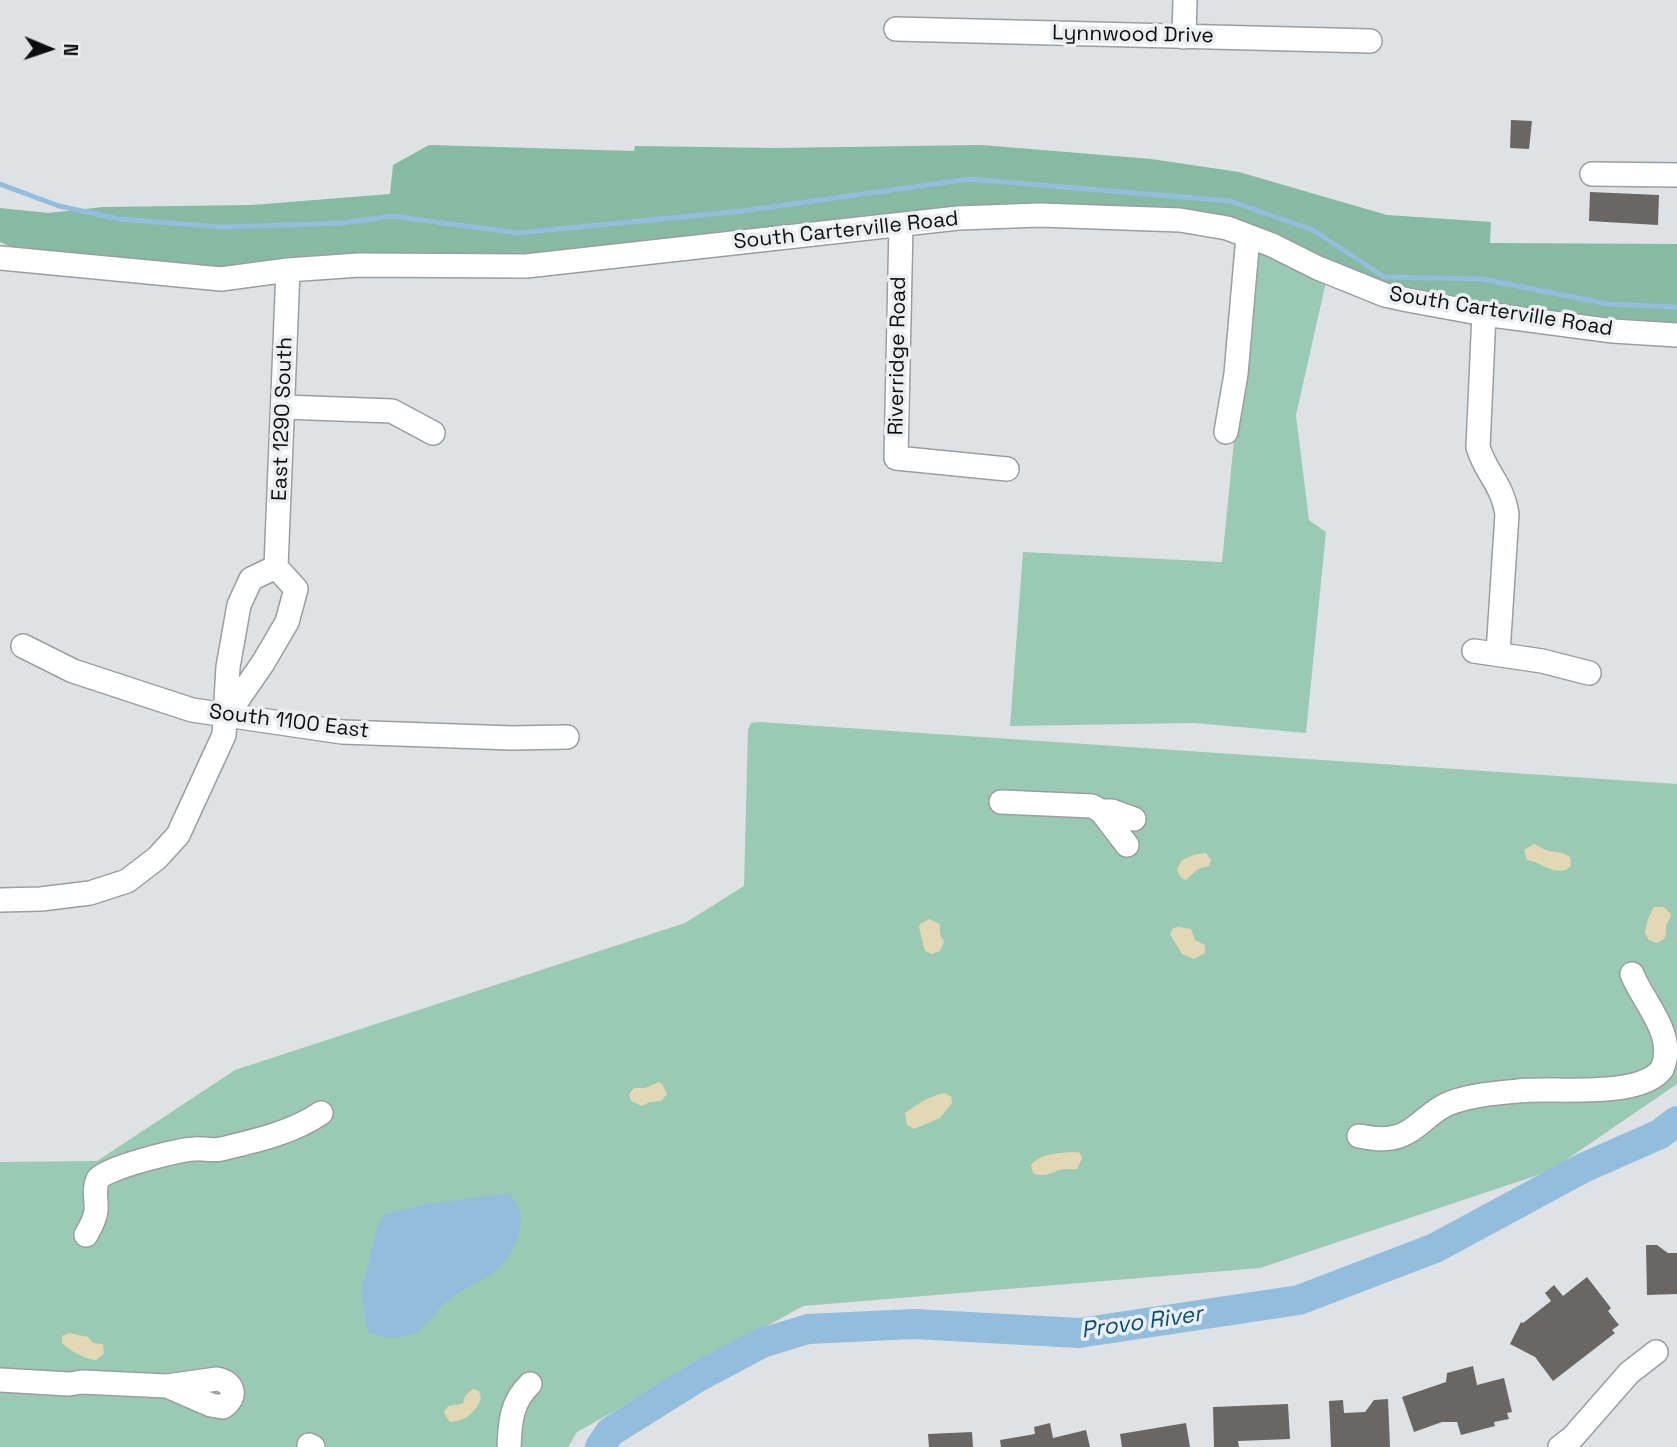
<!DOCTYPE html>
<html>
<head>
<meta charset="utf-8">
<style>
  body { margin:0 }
  #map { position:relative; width:1677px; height:1447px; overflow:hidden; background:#dee2e5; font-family:"Space Grotesk",sans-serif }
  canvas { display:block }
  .north { position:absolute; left:14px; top:14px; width:70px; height:70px; -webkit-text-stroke:5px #eceff2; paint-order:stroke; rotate:92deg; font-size:19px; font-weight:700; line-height:28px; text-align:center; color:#0c0d0e }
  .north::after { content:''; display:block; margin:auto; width:24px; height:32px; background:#0c0d0e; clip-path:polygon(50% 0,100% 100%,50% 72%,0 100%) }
</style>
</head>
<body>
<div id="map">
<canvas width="1677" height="1447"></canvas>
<div class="north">N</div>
</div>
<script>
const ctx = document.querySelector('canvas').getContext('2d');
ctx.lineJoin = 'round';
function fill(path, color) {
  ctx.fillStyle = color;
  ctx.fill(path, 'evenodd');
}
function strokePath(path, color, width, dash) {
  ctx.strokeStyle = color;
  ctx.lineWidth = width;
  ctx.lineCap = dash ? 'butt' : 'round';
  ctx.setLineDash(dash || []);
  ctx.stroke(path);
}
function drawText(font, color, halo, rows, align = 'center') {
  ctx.font = font + ' "Space Grotesk",sans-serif';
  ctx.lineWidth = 7;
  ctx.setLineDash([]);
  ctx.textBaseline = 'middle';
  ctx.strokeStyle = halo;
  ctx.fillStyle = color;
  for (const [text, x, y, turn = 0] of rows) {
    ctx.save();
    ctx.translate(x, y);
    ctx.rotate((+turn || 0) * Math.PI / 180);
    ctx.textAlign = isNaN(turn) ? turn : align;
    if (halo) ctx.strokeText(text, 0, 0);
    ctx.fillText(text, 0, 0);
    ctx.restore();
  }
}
const green = new Path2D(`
  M1253,248L1326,282L1296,415L1309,520L1326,532L1306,733L1195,723L1010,726L1023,552L1222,562Z
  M759,722L1677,784V1084L1550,1171L1260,1268L803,1306L577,1432L568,1447H0V1162L97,1161L235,1070L685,923L744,886L748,729L751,723Z`);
const forest = new Path2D(`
  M429,145L634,151L635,146L774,148L982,145L1151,159L1239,172L1387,215L1491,222L1490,243L1677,244V327L1541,313L1414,292L1129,209L593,253L231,269L16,249L0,242V208L48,213L103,207L252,205L390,194L393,165Z`);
const sand = new Path2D(`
  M1534,844C1539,846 1544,850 1549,851C1557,852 1562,852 1570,857L1571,866C1558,879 1542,862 1527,860L1524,850Z
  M1206,853L1211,860L1209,866L1198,869L1186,880L1181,878L1177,870L1181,861L1193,855Z
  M1654,907H1664L1671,914C1670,920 1666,923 1666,928C1666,937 1666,939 1657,943L1649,940L1645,933C1646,925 1649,914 1654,907Z
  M929,919L940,924V934L944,942L940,951L932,954L925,951L919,927L920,924Z
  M1179,927L1191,929L1195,940L1205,945V953L1194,959L1182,954L1170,934L1173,928Z
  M659,1082L662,1084L667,1094L661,1101L650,1102L642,1106L631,1101L629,1094L634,1088H645Z
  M944,1093L951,1096L952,1103L940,1118L914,1129L907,1125L905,1113C917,1104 930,1096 944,1093Z
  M1075,1152L1080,1153L1082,1158L1077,1169C1072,1170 1065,1168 1060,1170C1050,1173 1044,1178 1033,1173L1031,1165C1041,1153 1060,1153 1075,1152Z
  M69,1333L88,1337L93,1343L103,1344L104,1354L96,1360C87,1360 68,1350 62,1343V1336Z
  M473,1389L479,1391L481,1398C476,1413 465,1421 450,1422L444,1413C448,1402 454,1407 463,1403L465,1396Z`);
const water = new Path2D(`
  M509,1193C521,1207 524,1219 518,1237C502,1281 475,1277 444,1304C432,1314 426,1330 409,1335C394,1340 380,1338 367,1331L361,1292L377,1228L383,1215L429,1204Z`);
const stream = new Path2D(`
  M0,184L59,206L119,219L222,227L343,223L392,216L518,233L742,211L969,179L1230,201L1313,230L1384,277L1482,279L1608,304L1677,307`);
const river = new Path2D(`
  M600,1447L610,1432L698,1377L762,1343L808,1329L914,1324L1079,1333L1299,1300L1435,1248L1583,1168L1660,1134L1677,1121`);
const building = new Path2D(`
  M1511,120L1532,121L1529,149L1510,148Z
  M1590,192L1659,195L1658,225L1589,221Z
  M1646,1245H1657L1668,1253H1677V1294L1647,1295Z
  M1587,1277L1611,1308L1608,1311L1619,1325L1612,1330L1615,1333L1553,1381L1535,1357L1510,1344L1521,1322L1523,1323L1551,1301L1545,1293L1554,1285L1563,1296Z
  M1473,1366L1477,1385L1504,1378L1512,1412L1507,1413L1509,1419L1494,1422L1495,1426L1461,1435L1457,1422H1442L1414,1432L1402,1397L1446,1382L1447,1373Z
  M1388,1399L1390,1447H1331L1329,1401L1343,1400L1344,1413L1365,1412L1374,1400Z
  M1288,1404L1290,1439L1238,1441L1239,1447H1214L1213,1407Z
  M1050,1423L1053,1438L1086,1430L1090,1447H1001L1000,1440L1035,1434L1034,1427Z
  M1186,1423L1190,1447H1122L1120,1434Z
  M972,1432L973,1447H929L928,1434Z`);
const minor = new Path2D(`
  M896,29L1370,41
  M1184,37L1185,0
  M1592,174L1677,175
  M901,225L896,458L1007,469
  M0,258L221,279L288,270L359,265L526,266L958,218L1040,215L1180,220L1227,228L1272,245L1318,268L1385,295L1408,300L1484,314L1613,331L1677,335
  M1484,314L1478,447C1486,474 1502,483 1507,514L1498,653
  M284,407L392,411L433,433
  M1226,432L1236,374L1248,236
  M23,646L73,671L192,710L342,732L512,738L567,737
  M1474,651L1542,661L1589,673
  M227,715L263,663L287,622L296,589L276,567L288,270
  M1001,802L1092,806L1101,811L1127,845
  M1101,811H1112L1134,819
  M0,900L41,899L90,893L127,881L157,858L178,835L224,735L228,667L239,605L251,579L276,567
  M1359,1136C1370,1138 1381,1140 1391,1138C1415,1135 1428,1111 1450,1103C1471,1095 1495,1093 1518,1091C1553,1087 1640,1099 1662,1069C1677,1035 1644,1004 1632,974
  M86,1235C90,1228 95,1220 96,1211C97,1201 93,1189 98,1179C105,1168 178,1150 194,1149C203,1148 212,1151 221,1149C255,1141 292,1133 321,1113
  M0,1380L69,1384L82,1382L167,1386L217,1379C234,1382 238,1397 223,1407L211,1405L167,1386
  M309,1445L313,1447
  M509,1447C510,1423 511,1402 530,1384
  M1560,1447L1573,1437L1629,1373L1656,1352`);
const streetNames = [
  ["Lynnwood Drive",1133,35,1],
  ["South Carterville Road",846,231,-6],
  ["South Carterville Road",1501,312,9],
  ["Riverridge Road",898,356,-89],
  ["East 1290 South",283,419,-88],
  ["South 1100 East",289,722,7]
];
const waterNames = [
  ["Provo River",1142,1323,-8]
];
fill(green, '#9bcab4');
fill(forest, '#86baa2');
fill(sand, '#e2d8b3');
fill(water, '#93bddd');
strokePath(stream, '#93bddd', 5);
strokePath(river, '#93bddd', 30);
fill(building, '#696664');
strokePath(minor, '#9a9ea0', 26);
strokePath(minor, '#fff', 23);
drawText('21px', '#0c0d0e', '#eceff2', streetNames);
drawText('italic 23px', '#06517a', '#eceff2', waterNames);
</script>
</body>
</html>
